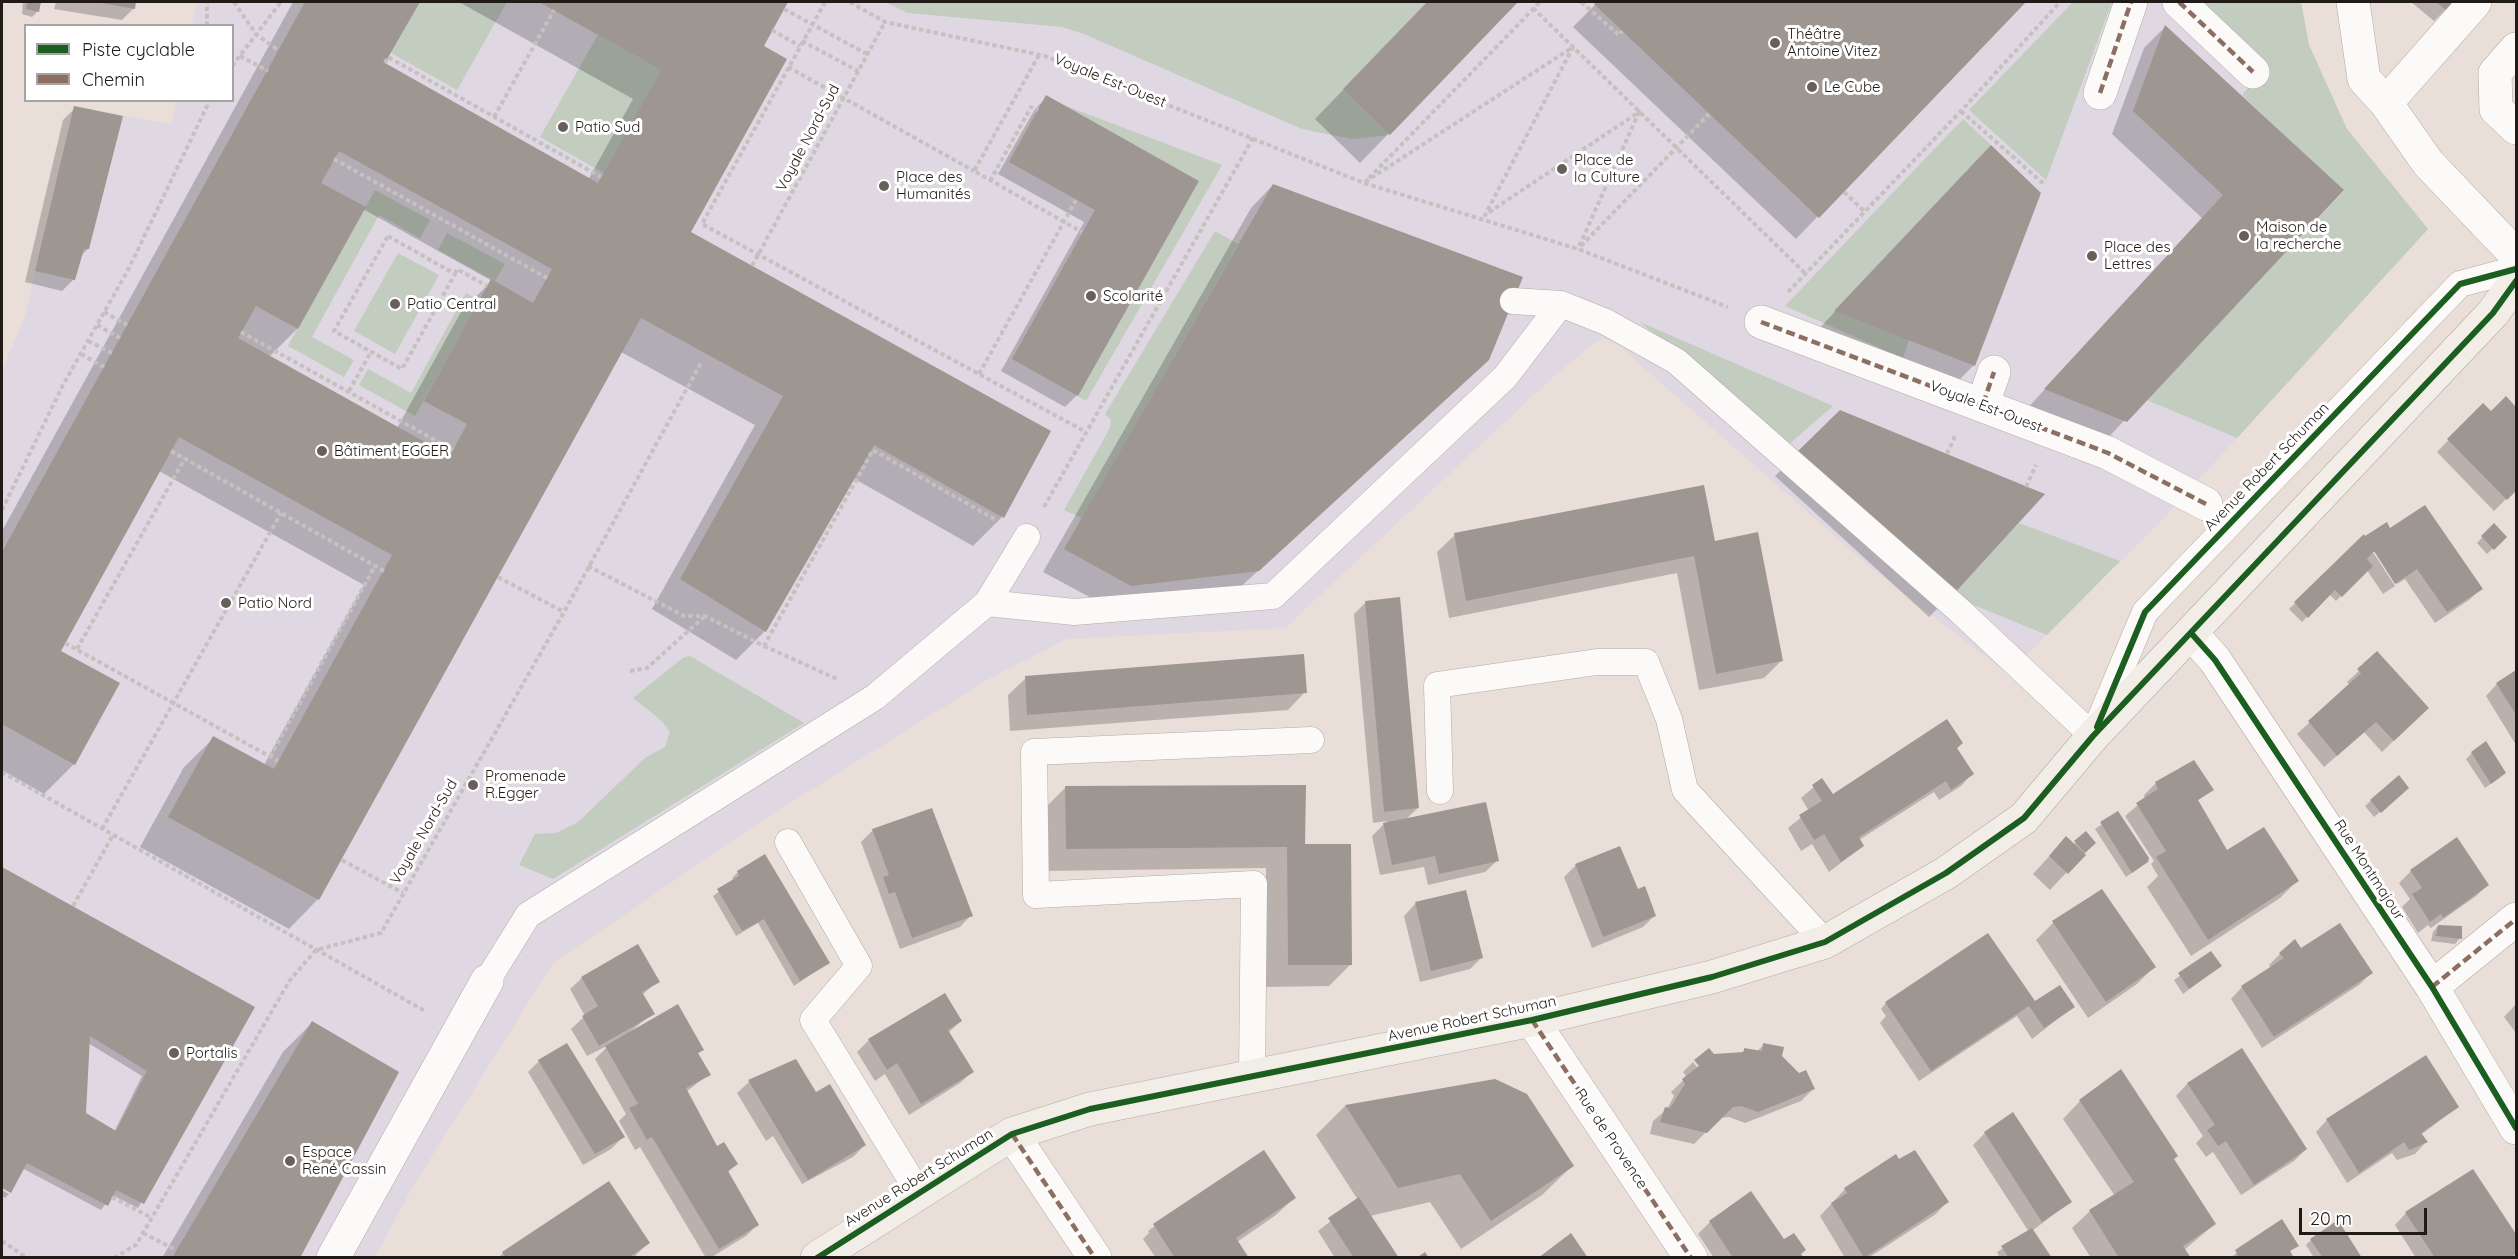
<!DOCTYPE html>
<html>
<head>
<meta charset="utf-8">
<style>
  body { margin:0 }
  #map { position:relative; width:2518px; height:1259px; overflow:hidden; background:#e9ded8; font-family:Quicksand,sans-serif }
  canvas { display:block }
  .frame { position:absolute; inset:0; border:3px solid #211b17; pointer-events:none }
  .legend { position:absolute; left:24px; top:24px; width:210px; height:78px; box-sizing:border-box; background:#fff; border:2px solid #a6a4a2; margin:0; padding:8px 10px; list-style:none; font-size:18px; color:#211b17 }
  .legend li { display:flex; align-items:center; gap:12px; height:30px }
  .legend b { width:30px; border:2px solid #a6a4a2 }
  .scale { position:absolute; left:2299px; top:1208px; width:128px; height:27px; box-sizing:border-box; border:3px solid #211b17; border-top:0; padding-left:8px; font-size:18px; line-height:21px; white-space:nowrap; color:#211b17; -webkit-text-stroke:4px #fff; paint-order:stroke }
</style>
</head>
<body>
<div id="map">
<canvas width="2518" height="1259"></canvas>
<div class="frame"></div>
<ul class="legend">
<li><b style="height:8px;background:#1b5e20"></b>Piste cyclable</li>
<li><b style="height:8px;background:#8d6e63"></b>Chemin</li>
</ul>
<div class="scale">20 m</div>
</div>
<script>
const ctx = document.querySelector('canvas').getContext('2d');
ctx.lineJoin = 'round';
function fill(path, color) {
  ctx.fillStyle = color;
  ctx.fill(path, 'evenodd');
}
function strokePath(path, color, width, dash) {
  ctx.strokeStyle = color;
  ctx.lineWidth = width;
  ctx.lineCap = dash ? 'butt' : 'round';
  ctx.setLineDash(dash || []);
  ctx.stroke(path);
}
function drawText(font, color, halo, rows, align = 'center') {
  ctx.font = font + ' Quicksand,sans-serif';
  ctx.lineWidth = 6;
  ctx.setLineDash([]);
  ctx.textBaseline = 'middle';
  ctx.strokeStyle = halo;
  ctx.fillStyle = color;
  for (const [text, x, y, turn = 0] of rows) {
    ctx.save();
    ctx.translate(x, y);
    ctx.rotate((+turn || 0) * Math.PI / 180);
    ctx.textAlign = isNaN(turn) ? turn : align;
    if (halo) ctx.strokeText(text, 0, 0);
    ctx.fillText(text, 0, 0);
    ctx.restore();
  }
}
const education = new Path2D(`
  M196,2H2301L2309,45L2347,129L2428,229L2172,509L2008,674L1871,568L1618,345L1603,339L1592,345L1553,377L1285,628L1067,639L990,678L774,813L553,963L412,1188L375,1257L2,1258V371L25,316L74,106L171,124L176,101L232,100V26L193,25Z`);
const green = new Path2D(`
  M420,2H507L457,90L391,53Z
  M885,2H1427L1343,89L1390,135L1352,139L1302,129L1084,34L1062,27L908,13Z
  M2073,2H2112L2046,180L1969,110Z
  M2201,2H2301L2309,45L2347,129L2428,229L2237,438L2147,400L2344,191L2242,95L2268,65Z
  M598,35L661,70L604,173L540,137Z
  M1061,104L1222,165L1086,401L1078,396L1199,181Z
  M1963,119L1991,145L1834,311L1909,340L1903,358L1785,306Z
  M375,190L430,220L420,238L379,215L312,337L354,360L344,377L288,346Z
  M1215,231L1238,244L1082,518L1064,510L1110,428L1111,420L1105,414Z
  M447,233L505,264L495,281L438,250Z
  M398,253L439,275L395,354L354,331Z
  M466,293L480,300L415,416L359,385L368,369L411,393Z
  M1640,322L1833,406L1788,445Z
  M2019,523L2120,561L2047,635L1952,596Z
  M690,656L804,723L553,879L519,865L535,834L556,833L578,822L645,758L665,747L670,732C660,716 647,710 633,698L684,657Z`);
const shadow = new Path2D(`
  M23,2H40L38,11L32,17L22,14Z
  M56,2H135L134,8L122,20L54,9Z
  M293,2H418L383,64L588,180L633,99L459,2H786L762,47L689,233L1002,517L973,546L853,478L765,631L736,660L652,609L755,425L621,352L318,899L289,929L140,847L184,767L214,738L264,765L364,585L159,471L59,652L118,684L74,764L44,794L2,770V531ZM363,209L492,281L462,310L397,428L269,357L297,329Z
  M1428,2H1516L1360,163L1315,119Z
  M1598,2H2023L1796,239L1573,27Z
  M2411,2H2453L2434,21Z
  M2165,27L2342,190L2103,443L2024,412L2202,218L2112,134L2144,48Z
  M1047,97L1197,182L1077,395L1065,407L1001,371L1084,222L998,174L1035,109Z
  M75,108L88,249L80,256L74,279L62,291L25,282L63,120Z
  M1969,169L1974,365L1952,387L1814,334Z
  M1273,185L1465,381L1235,592L1108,607L1043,572L1251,208Z
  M2506,398L2516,409V489L2494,511L2437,452L2483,405L2491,413Z
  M1797,454L1951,595L1929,617L1775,476Z
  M2494,525L2505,537L2487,554L2477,543Z
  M2390,530L2481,589L2469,600L2435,623L2405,579L2397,584L2376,552H2373L2395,586L2383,594L2367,570L2336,601L2329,594L2302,622L2289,609L2364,537Z
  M1455,535L1714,543L1781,661L1764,678L1699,690L1677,573L1449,618L1437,552Z
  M1366,602L1418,808L1405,820L1497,861L1485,872L1428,885L1424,867L1380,875L1372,836L1387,821L1373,823L1354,614Z
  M2377,654L2427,708L2382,752L2364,732L2324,767L2297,734L2350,685L2347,682Z
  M2516,672V745L2486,696L2497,684Z
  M1026,678L1305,692L1288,710L1010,731L1008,695Z
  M1956,748L1972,774L1961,786L1939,800L1934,792L1859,840L1863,846L1829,872L1812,844L1801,851L1788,828L1809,811L1801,798L1822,780L1832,796Z
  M2472,753L2499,778L2485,788L2466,759Z
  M2177,770L2212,790L2197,801L2227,852L2297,881L2280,898L2191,956L2147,887L2158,876L2151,864L2154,861L2125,816L2145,799L2144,795L2155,784Z
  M2398,777L2402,794L2374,817L2365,806Z
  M1065,788L1304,846L1351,964L1329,986L1266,987V868L1044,871L1043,810Z
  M2118,813L2147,862L2126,877L2095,829Z
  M873,830L971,915L960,927L900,949L861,842Z
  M2086,833L2094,843L2050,890L2033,874L2066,838L2073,845Z
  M765,856L828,963L794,986L758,923L736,936L713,896L734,881L732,878L738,872Z
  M1576,865L1637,891L1654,916L1643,927L1592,948L1564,877Z
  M2,870L253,1008L138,1208L112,1195L101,1210L22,1168L10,1191L2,1186ZM88,1043L142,1076L114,1132L84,1114Z
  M2411,871L2488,885L2476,896L2431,928L2428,925L2418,933L2402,907L2410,899L2399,883Z
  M1465,892L1481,958L1470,969L1420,982L1404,916L1415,904Z
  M2053,923L2154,967L2137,984L2088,1018L2036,940Z
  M2438,926L2460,938L2455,944L2431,941L2433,932Z
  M2300,951L2371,973L2359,985L2262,1048L2231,999L2242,987L2271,968L2269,965L2280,954Z
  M2211,953L2220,966L2183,994L2174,980Z
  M582,978L658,981L642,995L653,1013L630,1032L702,1050L697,1054L709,1074L686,1092L716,1148L736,1164L727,1173L757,1225L746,1236L710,1258H706L640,1147L635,1150L619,1121L626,1114L595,1059L609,1045L587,1056L571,1029L585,1016L570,989Z
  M1886,1003H2035L2073,1007L2032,1039L2017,1016L1919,1081L1880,1023L1886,1016L1881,1009Z
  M2516,1004V1033L2504,1017Z
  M961,1021L948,1033L972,1072L960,1083L909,1115L885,1074L875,1081L857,1052L869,1040Z
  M312,1023L298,1258H162L283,1052Z
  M1764,1045L1781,1057L1813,1089L1801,1101L1745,1123L1729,1117L1720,1118L1694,1144L1650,1134L1653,1121L1667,1109L1674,1096L1671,1092L1687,1077L1683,1072L1693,1062L1702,1073L1714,1055L1740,1054L1745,1049L1757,1051Z
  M2241,1050L2306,1149L2294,1161L2241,1195L2213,1152L2206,1157L2196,1143L2203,1136L2176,1096L2187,1084Z
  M539,1061L623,1137L611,1149L583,1165L528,1072Z
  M796,1061L814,1092L865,1145L853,1157L802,1184L773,1136L766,1141L737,1093L749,1082Z
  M1495,1080L1572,1166L1542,1195L1461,1249L1430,1202L1370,1216L1398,1258H1335L1318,1231L1358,1200L1316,1135L1345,1106Z
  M2080,1101L2173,1159L2215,1224L2184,1250L2189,1258H2091L2072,1228L2090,1211L2115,1196L2063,1119Z
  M2457,1107L2421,1135L2426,1142L2415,1154L2397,1160L2392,1153L2347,1183L2316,1132L2327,1120Z
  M1985,1133L2070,1202L2032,1231L2051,1258H2000L1997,1252L2029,1232L1973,1145Z
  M2472,1171L2516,1237V1254L2513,1258H2416L2395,1225L2406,1213Z
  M1845,1189L1947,1202L1936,1214L1868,1258H1845L1820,1216Z
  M2,1190L9,1194L5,1198L2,1196Z
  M1751,1193L1784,1241L1802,1258H1714L1698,1234L1710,1222Z
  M1294,1198L1276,1215L1237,1242L1247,1258H1156L1143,1239L1149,1233L1148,1231L1160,1222Z
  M2281,1221L2297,1245L2289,1252L2292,1258H2230Z
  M2311,1240L2360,1258H2314L2306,1245Z
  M648,1243L633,1258H498L503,1253Z`);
const building = new Path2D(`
  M27,2H41L39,12L26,9Z
  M96,2H136L135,9Z
  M305,2H420L385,63L598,183L661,70L539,2H788L764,46L787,59L691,232L1051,431L1004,518L874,445L766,632L680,579L783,396L641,318L319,900L168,817L213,736L274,769L392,555L179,437L61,651L120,683L75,765L2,724V552ZM339,151L552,269L533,303L491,279L424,401L467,424L450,456L238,338L256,306L298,329L366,207L321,183Z
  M1427,2H1518L1390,135L1343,89Z
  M1597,2H2026L1819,218L1594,4Z
  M2436,2H2455L2447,11Z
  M2165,25L2344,190L2127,422L2044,389L2223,195L2133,111Z
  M1046,95L1199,181L1078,396L1012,359L1095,210L1009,162Z
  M74,106L123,116L89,249H84L75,280L35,271Z
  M1991,145L2041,193L1975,366L1834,311Z
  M1273,184L1523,277L1489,360L1259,571L1131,586L1064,549Z
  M2506,396L2516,407V491L2507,500L2447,439L2483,403L2491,411Z
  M1840,410L1947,454L2045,494L1952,596L1796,453Z
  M1704,485L1715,541L1758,532L1783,661L1716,674L1694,556L1466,601L1454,533Z
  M2425,505L2483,589L2447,612L2417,569L2395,584L2374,551L2367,559L2373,566L2342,597L2335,590L2308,618L2294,602L2364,534L2365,536L2387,522L2390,528Z
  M2494,523L2507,537L2494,550L2481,536Z
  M1400,597L1419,808L1384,812L1365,601Z
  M2377,651L2429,708L2394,741L2376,722L2337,756L2308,721L2361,673L2357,669Z
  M1304,654L1307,693L1027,715L1025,676Z
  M2516,670V715L2496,683Z
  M1947,719L1963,743L1957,748L1974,774L1951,790L1946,781L1859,837L1864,846L1841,862L1824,834L1814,840L1799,815L1822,801L1812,785L1822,778L1833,794Z
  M2486,741L2506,773L2491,784L2471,752Z
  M2194,760L2214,790L2198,800L2227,850L2264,827L2299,881L2208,940L2156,857L2166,851L2136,803L2158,789L2155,782Z
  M2399,775L2409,788L2381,813L2370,800Z
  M1306,785L1305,844H1351L1352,965H1288L1287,847L1066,849L1065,786Z
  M1486,802L1499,861L1439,874L1435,856L1392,865L1383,823Z
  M932,808L973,916L912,938L895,892L889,894L883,877L889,875L872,829Z
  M2118,811L2149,858L2148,862L2132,873L2100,822Z
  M2086,831L2096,843L2085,853L2074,841Z
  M2066,836L2086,855L2068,874L2049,856Z
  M2457,837L2489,885L2443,918L2441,914L2430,922L2412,894L2422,888L2410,870Z
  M1620,846L1638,889L1645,886L1656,916L1603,937L1575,864Z
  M765,854L830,963L800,981L764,919L742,931L717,889L739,876L737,871Z
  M2,867L255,1007L144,1204L116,1190L108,1206L27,1163L11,1193L2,1188ZM90,1036L147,1071L116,1131L86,1113Z
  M2102,889L2156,967L2106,1002L2052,921Z
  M1466,890L1483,958L1431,971L1415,902Z
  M2340,923L2373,973L2274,1037L2241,986L2284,958L2279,953L2295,939L2301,948Z
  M2438,925L2462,926V939L2436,936Z
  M1988,933L2035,1001L2060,985L2075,1007L2044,1028L2029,1006L1931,1071L1885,1002Z
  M638,944L660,982L642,992L655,1014L599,1046L582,1016L598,1006L581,977Z
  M2211,951L2222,966L2189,989L2178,973Z
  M945,993L962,1021L948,1030L974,1072L921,1104L897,1063L887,1070L868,1039Z
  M678,1004L704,1050L698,1053L711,1075L686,1088L717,1146L724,1142L738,1164L728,1171L759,1225L719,1249L652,1137L647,1140L629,1108L638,1104L605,1046Z
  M312,1021L399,1072L300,1258H172Z
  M567,1043L625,1137L595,1154L538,1060Z
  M1763,1043L1784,1047L1782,1056L1799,1073L1806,1070L1815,1089L1758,1112L1741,1106L1733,1107L1707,1133L1660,1122L1665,1107L1670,1108L1685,1084L1682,1079L1699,1066L1694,1060L1709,1048L1714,1054L1744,1052V1048L1762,1051Z
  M2242,1048L2307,1149L2254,1185L2226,1141L2218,1146L2207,1130L2215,1125L2187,1083Z
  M2426,1055L2459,1107L2421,1133L2428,1142L2409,1150L2404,1142L2359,1173L2326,1119Z
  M796,1059L816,1092L830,1084L866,1145L808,1180L748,1080Z
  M2121,1069L2178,1156L2174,1159L2216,1224L2183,1246L2191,1258H2119L2089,1210L2134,1182L2079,1100Z
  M1495,1079L1527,1094L1574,1166L1491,1221L1460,1174L1398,1188L1345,1105Z
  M2013,1112L2072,1202L2042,1222L1984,1132Z
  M1264,1150L1296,1198L1236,1238L1249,1258H1175L1153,1224Z
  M1915,1150L1949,1202L1864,1258L1831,1203L1847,1193L1844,1188L1896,1154L1899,1159Z
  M2473,1169L2516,1234V1253L2510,1258H2435L2405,1212Z
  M609,1181L650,1243L628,1258H506L502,1252Z
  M1751,1191L1784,1239L1794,1233L1806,1250L1801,1254L1804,1258H1733L1709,1221Z
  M1359,1197L1399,1258H1354L1328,1218Z
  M2282,1219L2299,1246L2290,1251L2294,1258H2239L2235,1250Z
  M2338,1220L2362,1258H2323L2310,1239Z
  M2032,1228L2052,1258H2009L2001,1246Z
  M1571,1233L1588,1258H1538Z
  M1425,1252L1429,1258H1416Z`);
const path = new Path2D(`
  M234,2L256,34L278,50
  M825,2L702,224L1086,432
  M850,2L885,22L1045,56L1364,183L1578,249L1728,307
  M1581,2L1619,35L1622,31
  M1533,8L1805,273
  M784,9L867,54
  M207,26V2
  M772,30L800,46
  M802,41L858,71
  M1039,55L974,171L1082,232
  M240,56L268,71
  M385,63L388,57L601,177
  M232,66L281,2
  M788,67L974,171
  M1961,111L2045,185
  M494,117L554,10
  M334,159L547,278
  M1369,178L1540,2
  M990,181L1031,107L1038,110
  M1365,182L1573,47L1485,215L1639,112L1578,249
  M1844,192L1864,211
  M388,236L455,274L402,369L334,331Z
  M1581,246L1709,114
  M752,266L885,22
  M455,274L457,269L487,286
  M1788,292L1961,111L2060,2
  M104,312L127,325
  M97,325L120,338
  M241,332L453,450
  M88,341L112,353
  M81,354L104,367
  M979,374L1076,200
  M349,391L371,352
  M171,451L384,571
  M1947,454L1955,436
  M2026,487L2036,465
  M1044,507L1253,138
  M2,510L63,385L128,270L210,100
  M588,566L684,616H705L764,646L873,450L996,520
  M498,577L564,612
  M65,643L278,761
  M764,646L837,679
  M77,649L185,458
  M630,671L647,668L705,616
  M270,757L375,566
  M2,772L425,1011
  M102,829L281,513
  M342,860L403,893
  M73,906L113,835
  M112,1197L152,1218
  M143,1233L176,1250
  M2,1241L27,1258
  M114,1258L136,1245L290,980L316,950L381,933L564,612L702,361`);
const lane = new Path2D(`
  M1513,301L1561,304L1606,322L1676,361L1960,611L2093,736L2145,612L2460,284L2516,269
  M987,603L1074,612L1273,596L1505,377L1561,304
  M1440,791L1437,685L1597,662H1646L1669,719L1685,790L1825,942
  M788,842L859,966L813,1020L919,1193
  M487,981L528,915L875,697L987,603L1027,537
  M1252,1076L1254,884L1036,895L1034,752L1311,740`);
const street = new Path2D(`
  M2179,2L2253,72
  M2353,2L2364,79L2386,103L2428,163L2516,255
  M2516,49L2495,73L2496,109L2516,128
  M2100,93L2131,2
  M2386,103L2475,2
  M1761,322L2108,453L2206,504
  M1983,404L1994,372
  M2191,633L2215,660L2432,987L2516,1128
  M2432,987L2516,919
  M1532,1020L1691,1258
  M1012,1134L1095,1258
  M333,1258L487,981`);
const secondary = new Path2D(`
  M817,1258L1012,1134L1090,1109L1532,1020L1712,977L1825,942L1946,873L2024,818L2093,736L2493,313L2516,281`);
const quiet = new Path2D(`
  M2179,2L2253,72
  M2100,93L2131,2
  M1761,322L2108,453L2206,504
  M1983,404L1994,372
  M2432,987L2516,919
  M1532,1020L1691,1258
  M1012,1134L1095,1258`);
const cycleway = new Path2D(`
  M2191,633L2215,660L2432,987L2516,1128
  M2097,727L2145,612L2460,284L2516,269
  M817,1258L1012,1134L1090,1109L1532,1020L1712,977L1825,942L1946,873L2024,818L2093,736L2493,313L2516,281`);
const markers = [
  [1775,43,6,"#675f5b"],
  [1812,87,6,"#675f5b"],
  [563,127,6,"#675f5b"],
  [1562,169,6,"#675f5b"],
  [884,186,6,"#675f5b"],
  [2244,236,6,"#675f5b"],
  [2092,256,6,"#675f5b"],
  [1091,296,6,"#675f5b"],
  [395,304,6,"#675f5b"],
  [322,451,6,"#675f5b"],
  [226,603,6,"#675f5b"],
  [473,785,6,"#675f5b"],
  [174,1053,6,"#675f5b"],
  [290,1161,6,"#675f5b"]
];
const poiNames = [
  ["Théâtre",1787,34],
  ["Antoine Vitez",1787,51],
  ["Le Cube",1824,87],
  ["Patio Sud",575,127],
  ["Place de",1574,160],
  ["la Culture",1574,177],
  ["Place des",896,177],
  ["Humanités",896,194],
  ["Maison de",2256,227],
  ["la recherche",2256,244],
  ["Place des",2104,247],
  ["Lettres",2104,264],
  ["Scolarité",1103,296],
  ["Patio Central",407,304],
  ["Bâtiment EGGER",334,451],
  ["Patio Nord",238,603],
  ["Promenade",485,776],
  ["R.Egger",485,793],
  ["Portalis",186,1053],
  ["Espace",302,1152],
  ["René Cassin",302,1169]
];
const streetNames = [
  ["Voyale Est-Ouest",1110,81,22],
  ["Voyale Nord-Sud",808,138,-62],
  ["Voyale Est-Ouest",1986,407,21],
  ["Avenue Robert Schuman",2267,467,-46],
  ["Voyale Nord-Sud",424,832,-60],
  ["Rue Montmajour",2369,870,57],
  ["Avenue Robert Schuman",1472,1019,-12],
  ["Rue de Provence",1611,1139,56],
  ["Avenue Robert Schuman",919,1178,-32]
];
fill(education, '#dfd8e2');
fill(green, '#c2ccbf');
fill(shadow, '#0003');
fill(building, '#9e9691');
strokePath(lane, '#b3aba6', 27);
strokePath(street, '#b3aba6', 34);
strokePath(secondary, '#b3aba6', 34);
strokePath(path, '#c5c1c0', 4, [4.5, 3]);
strokePath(lane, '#fcfaf9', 26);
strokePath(street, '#fcfaf9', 33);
strokePath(secondary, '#f2eee7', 33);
strokePath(quiet, '#8d6e63', 4.5, [9, 4.5]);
strokePath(cycleway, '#1b5e20', 6);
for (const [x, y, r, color] of markers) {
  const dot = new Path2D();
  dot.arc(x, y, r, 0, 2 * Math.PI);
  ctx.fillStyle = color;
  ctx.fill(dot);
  strokePath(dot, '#fff', 2);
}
drawText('15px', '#211b17', '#fff', poiNames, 'left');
drawText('15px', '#211b17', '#fff', streetNames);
</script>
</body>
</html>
